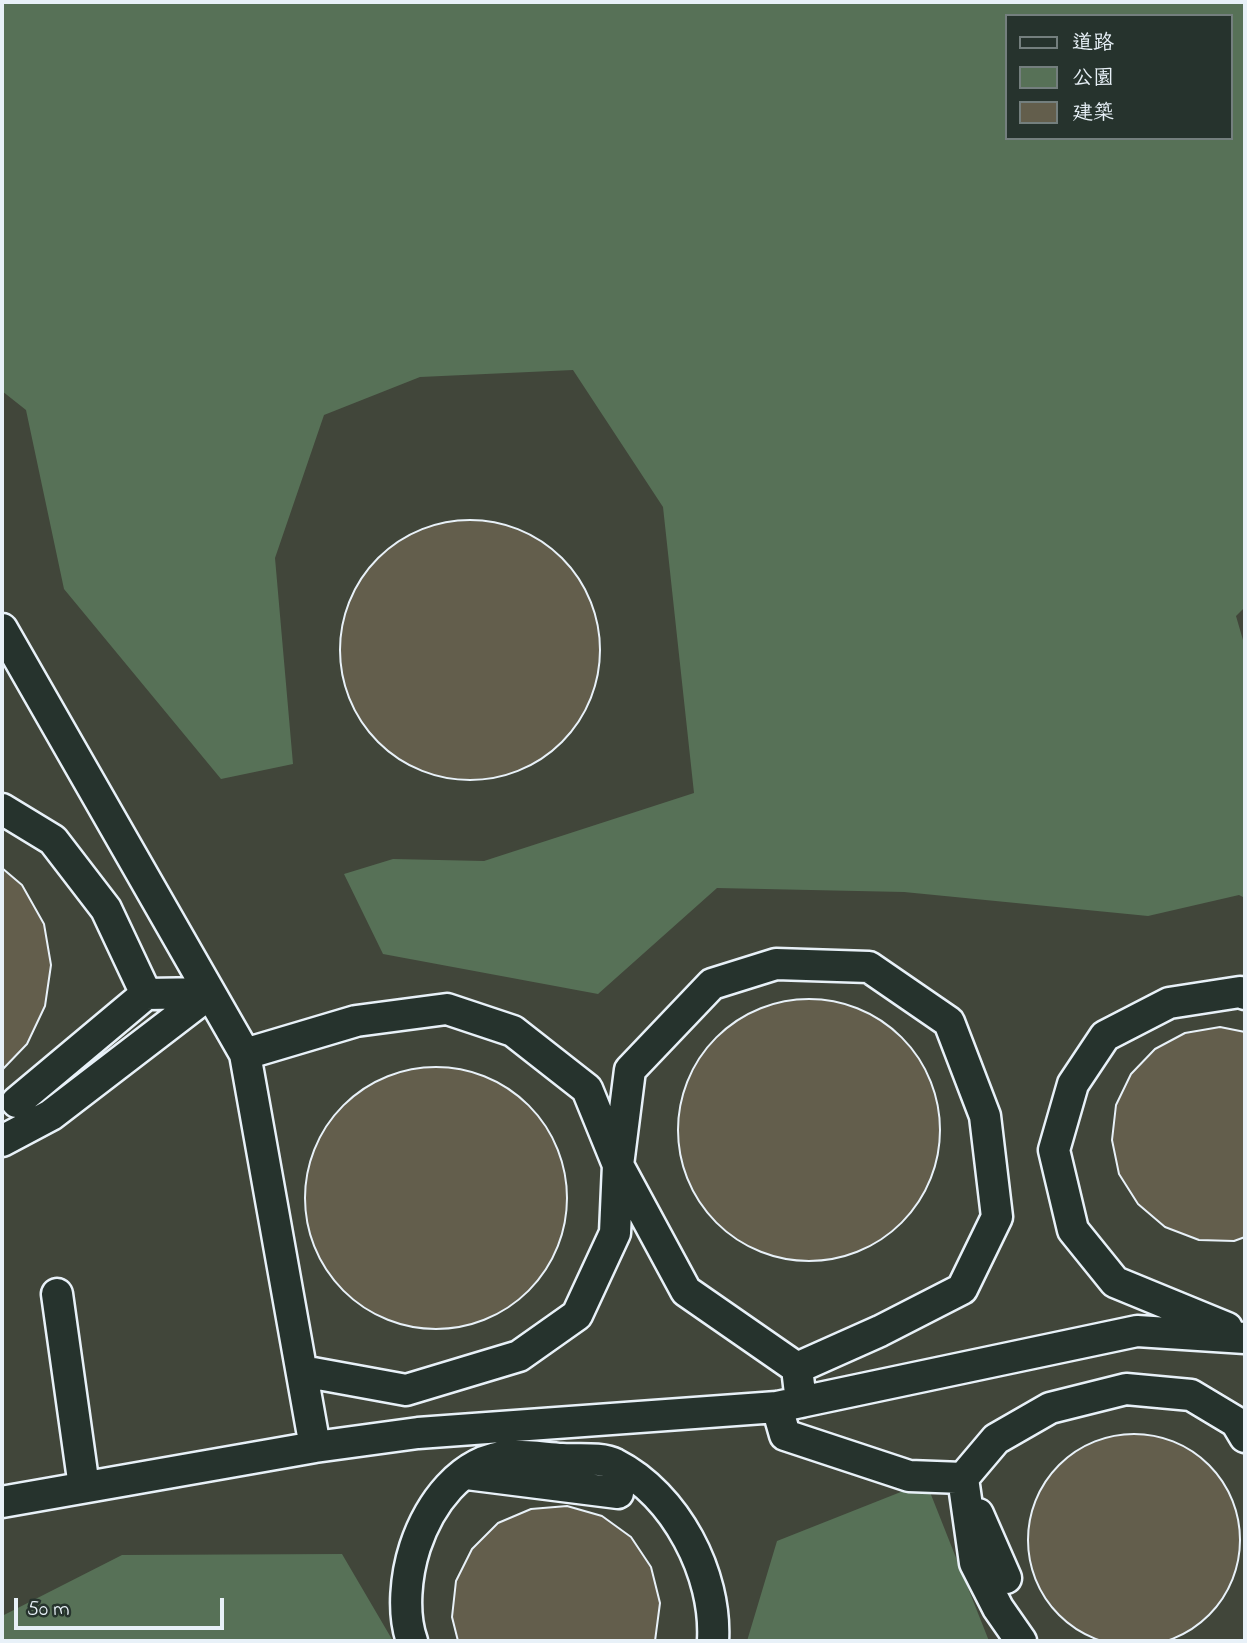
<!DOCTYPE html>
<html>
<head>
<meta charset="utf-8">
<style>
  body { margin:0 }
  #map { position:relative; width:1247px; height:1643px; overflow:hidden; background:#323c33; font-family:"Indie Flower","LXGW WenKai TC",sans-serif }
  canvas { display:block }
  .frame { position:absolute; inset:0; border:4px solid #e8f1f8; pointer-events:none }
  .legend { position:absolute; left:1005px; top:14px; width:228px; height:126px; box-sizing:border-box; background:#26332d; border:2px solid #747f7e; margin:0; padding:9px 12px; list-style:none; font-size:21px; color:#e8f1f8 }
  .legend li { display:flex; align-items:center; gap:14px; height:35px }
  .legend b { width:35px; border:2px solid #747f7e }
  .scale { position:absolute; left:14px; top:1598px; width:210px; height:32px; box-sizing:border-box; border:4px solid #e8f1f8; border-top:0; padding-left:9px; font-size:21px; line-height:24px; white-space:nowrap; color:#e8f1f8; -webkit-text-stroke:5px #26332d; paint-order:stroke }
</style>
</head>
<body>
<div id="map">
<canvas width="1247" height="1643"></canvas>
<div class="frame"></div>
<ul class="legend">
<li><b style="height:9px;background:#26332d"></b>道路</li>
<li><b style="height:19px;background:#577157"></b>公園</li>
<li><b style="height:19px;background:#635e4c"></b>建築</li>
</ul>
<div class="scale">50 m</div>
</div>
<script>
const ctx = document.querySelector('canvas').getContext('2d');
ctx.lineJoin = 'round';
function fill(path, color) {
  ctx.fillStyle = color;
  ctx.fill(path, 'evenodd');
}
function strokePath(path, color, width, dash) {
  ctx.strokeStyle = color;
  ctx.lineWidth = width;
  ctx.lineCap = dash ? 'butt' : 'round';
  ctx.setLineDash(dash || []);
  ctx.stroke(path);
}
const built = new Path2D(`
  M2,2H1245V1641H2ZM1007,16H1231V138H1007Z`);
const green = new Path2D(`
  M2,2H1245V607L1236,616L1245,647V898L1239,895L1148,916L904,892L717,888L598,994L383,954L344,874L393,859L484,861L694,793L663,507L573,370L420,377L324,415L275,558L293,764L221,779L64,589L26,410L2,391ZM1007,16H1231V138H1007Z
  M926,1482L989,1641H747L777,1541Z
  M342,1554L393,1641H2V1616L122,1555Z`);
const building = new Path2D(`
  M340 650a130 130 0 1 1 260 0a130 130 0 1 1-260 0Z
  M2,868L22,885L44,924L51,965L45,1006L27,1044L2,1070Z
  M678 1130a131 131 0 1 1 262 0a131 131 0 1 1-262 0Z
  M1220,1027L1245,1032V1237L1234,1241L1199,1240L1165,1227L1138,1204L1119,1174L1112,1140L1116,1105L1131,1074L1155,1049L1185,1033Z
  M305 1198a131 131 0 1 1 262 0a131 131 0 1 1-262 0Z
  M1028 1540a106 106 0 1 1 212 0a106 106 0 1 1-212 0Z
  M567,1506L602,1516L631,1537L651,1567L660,1603L655,1641H458L452,1617L456,1581L472,1549L498,1523L531,1509Z`);
const minor = new Path2D(`
  M2,629L245,1054L315,1447
  M2,809L53,840L106,909L146,994L210,993
  M245,1054L356,1021L447,1009L513,1031L587,1089L618,1165L686,1291L797,1368
  M17,1102L146,994
  M2,1141L51,1115L210,993
  M57,1294L84,1487
  M1227,1328L1115,1282L1073,1230L1054,1150L1073,1084L1105,1036L1169,1003L1240,992L1245,994
  M302,1371L406,1390L519,1356L577,1315L615,1233L618,1165L630,1070L712,984L776,964L869,967L949,1022L985,1116L997,1217L962,1289L880,1331L797,1368L801,1402
  M777,1407L785,1435L909,1476L963,1478
  M467,1474L618,1493
  M2,1502L315,1447L418,1433L777,1407L1137,1331L1245,1338
  M978,1514L1006,1578
  M412,1641C402,1613 406,1575 415,1547C429,1505 460,1460 509,1456C526,1455 545,1458 562,1459C577,1460 602,1457 615,1464C676,1495 717,1574 713,1641
  M1021,1641L998,1608L975,1563L963,1478L996,1439L1050,1408L1126,1389L1191,1395L1236,1422L1245,1437`);
fill(built, '#41463a');
fill(green, '#577157');
fill(building, '#635e4c');
strokePath(building, '#e8f1f8', 2);
strokePath(minor, '#e8f1f8', 35);
strokePath(minor, '#26332d', 30);
</script>
</body>
</html>
